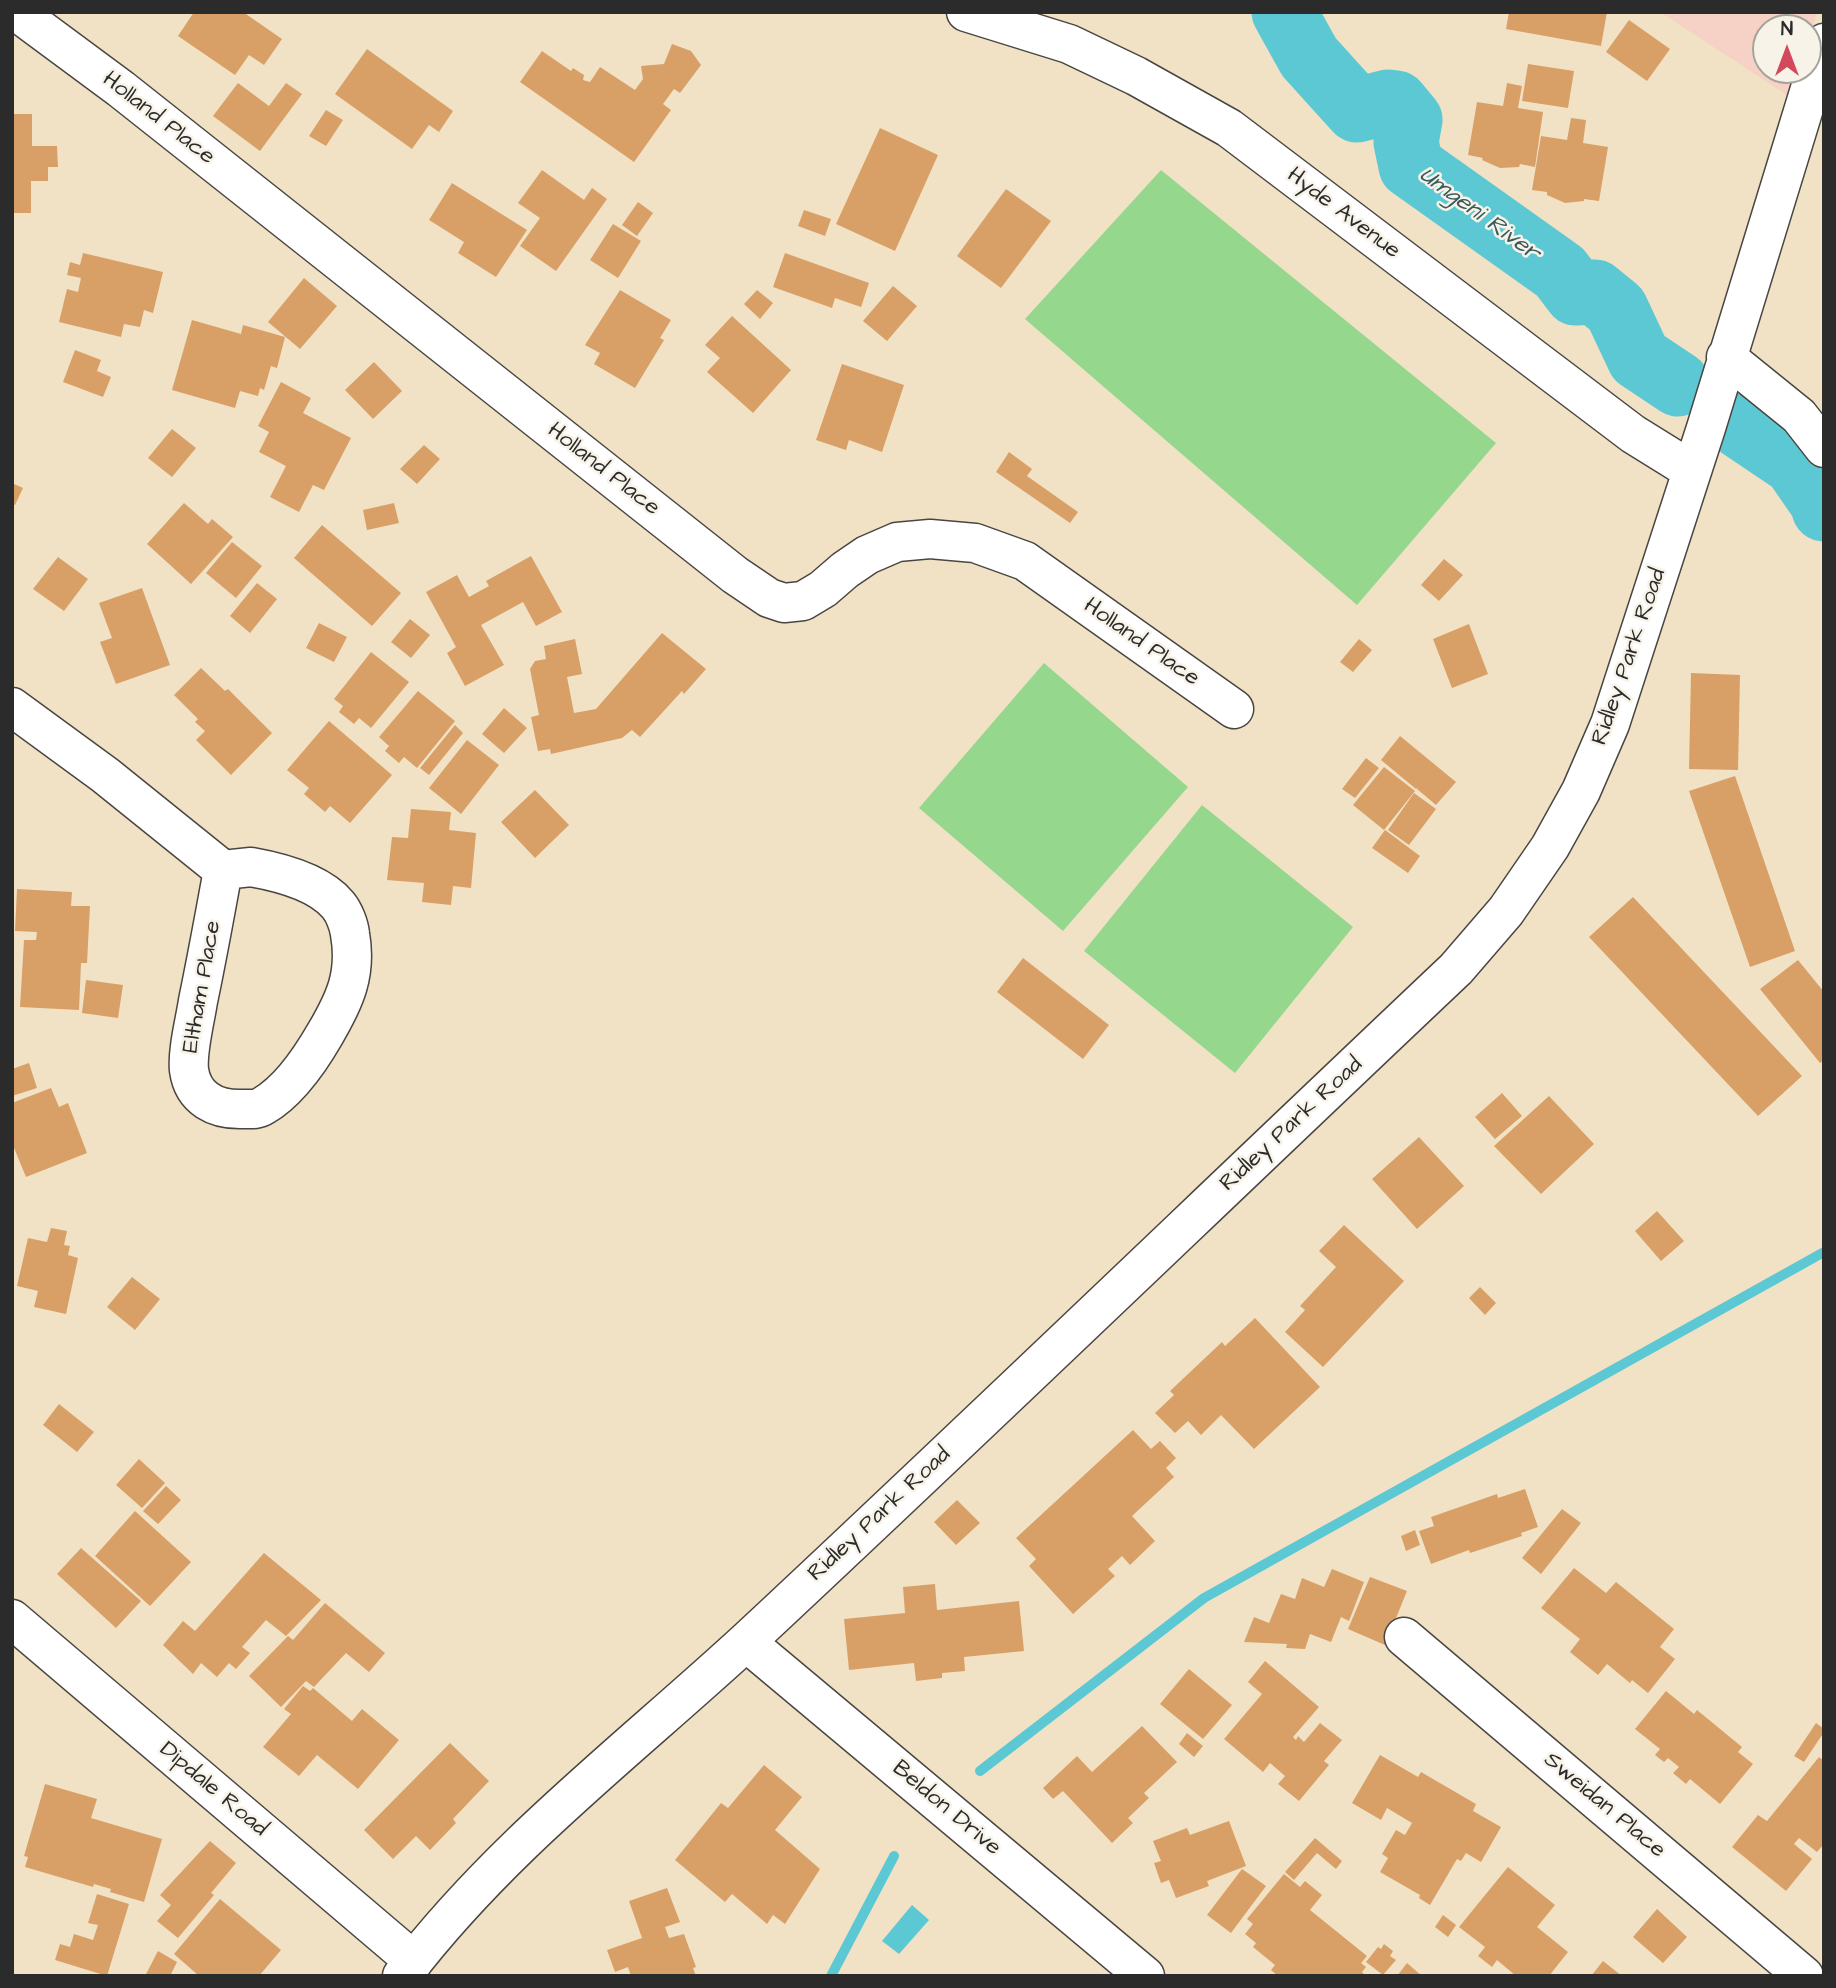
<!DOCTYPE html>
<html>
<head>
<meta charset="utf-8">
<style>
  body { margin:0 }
  #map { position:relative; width:1836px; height:1988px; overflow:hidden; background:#f1e2c5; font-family:"Architects Daughter",sans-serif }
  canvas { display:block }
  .frame { position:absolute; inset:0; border:14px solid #2b2b2b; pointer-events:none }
  .north { position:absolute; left:1752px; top:14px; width:70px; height:70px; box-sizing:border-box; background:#f7f3e8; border:2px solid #a5a39c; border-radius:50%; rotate:0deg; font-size:19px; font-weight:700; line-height:28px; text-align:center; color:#2b2b2b }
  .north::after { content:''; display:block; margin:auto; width:24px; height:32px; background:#d1495b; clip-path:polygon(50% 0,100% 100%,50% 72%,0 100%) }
</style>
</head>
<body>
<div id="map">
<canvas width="1836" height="1988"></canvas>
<div class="frame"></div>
<div class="north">N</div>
</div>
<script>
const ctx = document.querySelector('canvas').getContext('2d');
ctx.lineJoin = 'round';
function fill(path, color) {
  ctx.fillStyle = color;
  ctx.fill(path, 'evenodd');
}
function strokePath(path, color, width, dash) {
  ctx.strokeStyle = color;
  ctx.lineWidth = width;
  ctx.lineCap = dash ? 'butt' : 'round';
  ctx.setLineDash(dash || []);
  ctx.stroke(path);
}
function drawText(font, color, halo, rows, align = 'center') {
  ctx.font = font + ' "Architects Daughter",sans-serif';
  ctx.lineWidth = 5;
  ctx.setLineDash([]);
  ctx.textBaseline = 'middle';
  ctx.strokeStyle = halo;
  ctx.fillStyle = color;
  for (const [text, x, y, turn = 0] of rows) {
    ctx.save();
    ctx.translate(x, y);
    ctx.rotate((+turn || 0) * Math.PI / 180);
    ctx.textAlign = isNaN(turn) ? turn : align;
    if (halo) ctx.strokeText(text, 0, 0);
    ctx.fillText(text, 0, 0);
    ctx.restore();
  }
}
const built = new Path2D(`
  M1660,12H1817L1808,42V28H1766V70H1799L1790,97Z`);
const green = new Path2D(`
  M1161,170L1496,443L1357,605L1025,319Z
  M1044,663L1188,787L1063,931L919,808Z
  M1202,805L1353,927L1235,1073L1084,951Z`);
const water = new Path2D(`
  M912,1905L929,1920L899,1954L882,1941Z`);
const stream = new Path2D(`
  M980,1771L1204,1598L1824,1252
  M831,1976L894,1856`);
const river = new Path2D(`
  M1284,12L1309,57L1357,110L1388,102L1396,103L1410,120L1406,142L1411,166L1560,272L1576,293L1595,292L1616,309L1639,358L1678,384
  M1740,426L1795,463L1822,502L1824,509`);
const building = new Path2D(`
  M194,12H243L282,39L264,65L249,55L235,75L178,36Z
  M1509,12H1607L1601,46L1506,29Z
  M1629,20L1670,49L1647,81L1606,52Z
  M672,44L691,51L701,65L680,93L674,89L663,104L671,110L634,162L520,82L542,51L571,71L573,68L584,75L583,80L590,82L600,67L635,90L643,79L641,66L664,64Z
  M367,49L453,111L439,132L429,125L412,149L335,94Z
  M1528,64L1574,71L1568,108L1522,101Z
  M238,83L269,106L286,83L302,94L260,151L213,116Z
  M1507,83L1522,86L1518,108L1543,112L1535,167L1520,164L1519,167L1500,168L1482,160L1483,158L1468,155L1477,102L1503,106Z
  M326,110L343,120L326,146L309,136Z
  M12,114H32V146H57L58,167H48V181H31V213H12Z
  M1571,118L1586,120L1583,143L1608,147L1599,201L1584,199V201L1565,203L1547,195V192L1532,190L1541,136L1567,140Z
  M880,128L938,155L895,251L836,224Z
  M542,170L584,200L592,188L607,199L556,271L520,246L540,218L518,203Z
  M452,183L527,230L496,277L458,253L464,242L429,220Z
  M1006,189L1051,221L1001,288L957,256Z
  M638,202L653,213L637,236L622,225Z
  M804,210L831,219L825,236L798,226Z
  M613,224L641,241L618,278L590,260Z
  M83,253L163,272L153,313L144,310L140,327L124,324L121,337L59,322L67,289L78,292L81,278L67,275L70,262L80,265Z
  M785,253L869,283L861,307L835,298L832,308L773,287Z
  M304,278L337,306L300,349L268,322Z
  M893,286L917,306L887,341L863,321Z
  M620,290L671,320L660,338L664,340L635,388L594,364L600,353L585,345Z
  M757,290L773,303L760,319L744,304Z
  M732,316L791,370L753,413L707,372L720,358L705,345Z
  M192,320L241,334L243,325L285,337L277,368L271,366L264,390L260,388L258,396L240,391L235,408L172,390Z
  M75,350L101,360L97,371L111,377L103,397L63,382Z
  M374,362L402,391L373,419L345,390Z
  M842,364L904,385L882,452L849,440L846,450L816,440Z
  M281,382L311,398L303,413L351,438L324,490L313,485L299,512L270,497L286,466L259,452L269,432L258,426Z
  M172,429L196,448L172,477L148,458Z
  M424,445L440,459L417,484L400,469Z
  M1009,452L1032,469L1027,476L1078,512L1070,523L996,472Z
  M12,483L23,488L15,505L12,504Z
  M184,503L208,524L212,519L233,537L191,584L147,544Z
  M394,503L399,523L367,530L363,510Z
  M322,525L401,593L372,626L294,558Z
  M232,542L262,566L236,598L206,573Z
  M531,556L562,612L536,626L523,602L481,625L504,665L465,686L447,653L456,647L426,592L457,575L469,597L489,586L486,581Z
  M58,557L88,579L64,611L33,589Z
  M1444,559L1463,575L1439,601L1421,585Z
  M257,583L277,599L250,633L230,616Z
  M142,588L170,665L116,684L100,642L112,638L99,603Z
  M410,619L430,635L411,658L391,642Z
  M319,623L347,637L334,662L306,648Z
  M1469,624L1488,674L1452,688L1433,639Z
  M662,633L706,669L684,694L682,691L640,737L632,730L622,738L551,754L550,749L538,751L531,717L539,715L530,669L535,661L546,659L544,646L575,639L582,674L567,677L574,713L596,709Z
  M1359,639L1372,650L1353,672L1340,662Z
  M371,652L409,682L371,728L359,718L354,724L339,712L343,706L334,699Z
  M201,668L225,691L228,689L272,733L231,775L196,740L205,731L195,722L198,719L174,695Z
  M1691,673L1740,675L1738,770L1689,769Z
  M418,691L455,721L417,768L404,757L399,763L385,751L389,746L379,737Z
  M504,708L527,728L504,753L482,734Z
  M329,721L392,775L350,823L330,806L325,812L304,794L309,788L287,770Z
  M455,725L463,733L429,775L420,768Z
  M1400,736L1456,782L1436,805L1417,789L1419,787L1416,789L1381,760Z
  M467,740L499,765L461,814L429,788Z
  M1366,758L1379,768L1355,798L1342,789Z
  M1384,767L1415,791L1384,830L1353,805Z
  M1735,776L1795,951L1750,967L1689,791Z
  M535,790L569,825L535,858L501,822Z
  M1414,793L1436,809L1409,845L1388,830Z
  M411,809L451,812L449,830L476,833L471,888L453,886L451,905L422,902L424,883L387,880L392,837L408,838Z
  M1385,830L1420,856L1408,873L1372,848Z
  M17,889L72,892L71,906H90L87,963H81L79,1010L20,1007L24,940H36L37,932L15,931Z
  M1633,897L1802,1076L1758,1116L1589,937Z
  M1023,958L1109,1025L1083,1059L997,992Z
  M1798,960L1824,992V1060L1820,1063L1760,989Z
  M86,980L123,985L118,1018L82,1013Z
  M29,1063L37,1088L12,1096V1069Z
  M51,1088L59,1107L68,1103L87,1153L26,1177L12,1143V1103Z
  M1502,1093L1522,1116L1495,1139L1475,1117Z
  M1549,1096L1594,1144L1541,1194L1494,1146Z
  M1419,1137L1464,1186L1417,1229L1372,1179Z
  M1657,1211L1684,1241L1661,1261L1635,1231Z
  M1344,1225L1404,1281L1323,1367L1285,1332L1305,1310L1300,1306L1336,1267L1319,1251Z
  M51,1228L67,1231L64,1245L70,1246L68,1255L78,1258L66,1314L34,1307L38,1291L17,1286L28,1238L47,1242Z
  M132,1277L160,1299L135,1330L107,1307Z
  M1480,1287L1496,1303L1485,1315L1469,1298Z
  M1255,1318L1320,1387L1254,1449L1221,1415L1201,1435L1188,1421L1175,1433L1155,1413L1174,1395L1170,1391L1222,1342L1225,1346Z
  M59,1404L94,1432L77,1452L43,1425Z
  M1133,1430L1151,1449L1160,1441L1176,1458L1166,1468L1174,1477L1132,1516L1155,1541L1130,1565L1122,1556L1108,1569L1115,1576L1073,1614L1029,1566L1036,1559L1016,1538Z
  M139,1459L165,1483L142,1508L116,1485Z
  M166,1486L181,1500L158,1524L143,1511Z
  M1525,1489L1538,1527L1521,1533L1522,1536L1470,1553L1469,1550L1431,1564L1419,1531L1434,1526L1431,1517L1497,1494L1498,1498Z
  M957,1500L980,1523L956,1545L934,1522Z
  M1562,1509L1581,1523L1541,1574L1522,1558Z
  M135,1511L191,1562L150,1606L95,1556Z
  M1415,1530L1420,1545L1406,1551L1401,1536Z
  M81,1548L141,1601L116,1628L57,1574Z
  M264,1553L321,1600L286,1636L266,1620L242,1647L250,1653L236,1669L229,1663L217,1677L201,1663L193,1674L163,1645L183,1621L195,1631Z
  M1574,1568L1606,1593L1616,1582L1674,1629L1660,1647L1675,1659L1648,1693L1632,1680L1630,1683L1607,1664L1598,1675L1570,1652L1580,1639L1541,1608Z
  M1332,1569L1364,1582L1349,1621L1341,1617L1331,1642L1310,1634L1305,1649L1286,1648L1287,1644L1244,1642L1254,1617L1269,1623L1281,1594L1295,1599L1302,1578L1324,1587Z
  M1370,1577L1407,1591L1385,1645L1348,1629Z
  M935,1584L937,1610L1019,1601L1024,1651L964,1657L965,1671L942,1673V1678L916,1681L914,1663L849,1670L844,1619L905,1613L903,1587Z
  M325,1603L385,1653L369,1672L346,1653L314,1687L306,1681L281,1707L249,1676L288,1636L293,1640Z
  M1265,1661L1319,1707L1293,1737L1296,1740L1298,1736L1304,1742L1320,1723L1342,1740L1324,1761L1329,1765L1299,1801L1278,1784L1285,1776L1270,1763L1263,1772L1224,1739L1262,1694L1248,1682Z
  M1189,1669L1232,1705L1203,1739L1160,1704Z
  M303,1686L310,1691L313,1688L352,1721L362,1709L399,1740L358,1789L317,1755L299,1776L263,1747L291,1714L284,1709Z
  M1666,1691L1694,1714L1697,1710L1742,1747L1738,1752L1753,1764L1720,1804L1690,1779L1686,1784L1673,1773L1679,1767L1668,1758L1664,1762L1655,1755L1660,1749L1635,1729Z
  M1816,1723L1824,1729V1732L1804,1762L1794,1756Z
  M1142,1726L1177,1762L1144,1793L1149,1798L1128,1818L1133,1823L1112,1843L1063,1791L1053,1799L1043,1788L1077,1756L1092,1772Z
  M1187,1733L1203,1746L1194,1757L1179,1744Z
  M450,1743L489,1781L453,1819L456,1823L430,1850L416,1836L393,1859L364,1830Z
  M1380,1755L1418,1777L1421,1772L1476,1804L1473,1811L1501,1827L1481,1862L1466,1853L1461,1861L1457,1859L1430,1905L1419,1898L1420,1895L1380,1872L1388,1858L1382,1854L1396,1830L1405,1835L1412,1823L1387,1808L1381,1820L1352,1803Z
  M1819,1757L1824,1761V1844L1817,1852L1799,1838L1794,1844L1812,1859L1786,1891L1732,1847L1758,1815L1767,1821Z
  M764,1765L802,1797L775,1830L820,1869L785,1924L773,1915L767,1924L732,1894L725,1902L675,1860L721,1803L728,1808Z
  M45,1784L97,1799L91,1818L162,1839L144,1902L110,1892L111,1889L94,1884L93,1887L25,1867L28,1857L24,1856Z
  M1229,1821L1246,1866L1207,1881L1209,1886L1176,1898L1169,1880L1161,1883L1154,1863L1161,1861L1153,1841L1187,1828L1190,1835Z
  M1315,1838L1342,1861L1336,1869L1317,1853L1294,1880L1285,1872Z
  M210,1841L236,1863L211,1893L214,1895L178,1938L157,1921L171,1905L160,1895Z
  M1508,1867L1555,1905L1537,1927L1568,1952L1549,1976H1516L1497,1960L1492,1967L1478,1956L1485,1947L1459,1927Z
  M1242,1869L1266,1886L1231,1933L1207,1915Z
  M1284,1874L1300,1887L1305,1881L1322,1895L1310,1910L1367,1956L1361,1963L1366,1967L1362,1972L1366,1976H1278L1271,1970L1275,1965L1253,1947L1256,1943L1245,1934L1253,1924L1247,1919Z
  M667,1888L680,1922L665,1927L669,1938L684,1934L696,1967L693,1968L696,1976H631L628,1967L615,1972L607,1950L642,1938L629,1901Z
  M97,1894L129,1904L107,1976L55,1960L60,1944L70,1947L74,1934L93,1940L98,1925L88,1923Z
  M220,1899L281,1950L259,1976H199L174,1954Z
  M1657,1909L1687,1937L1663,1963L1633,1937Z
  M1443,1915L1456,1925L1448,1937L1435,1927Z
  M1384,1944L1393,1951L1390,1956L1396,1960L1383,1975L1366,1962L1378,1947L1381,1949Z
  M158,1951L177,1962L170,1976H145Z
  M1603,1961L1622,1976H1591Z
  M1407,1963L1422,1976H1397Z`);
const minor = new Path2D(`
  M17,12L121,89L735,575L769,598L784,603L803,601L823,589L845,570L867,555L897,542L930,539L975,543L1025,561L1234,709
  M966,12L1069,44L1136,76L1229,128L1633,434L1691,470
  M1726,357L1799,416L1824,448
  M12,707L105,775L223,870
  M251,867C279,872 319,882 338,905C344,912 349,925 350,934C357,974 345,1000 325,1034C310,1060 289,1091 263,1106C257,1110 250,1109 243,1109C216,1110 193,1099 189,1070C187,1051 195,1021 198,1001C207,958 215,914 223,870Z
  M12,1619L414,1961
  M1404,1637L1804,1976
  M746,1642L1145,1976
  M402,1976C500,1847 631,1748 749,1639C986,1418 1220,1192 1456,969L1506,911L1550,847L1581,791L1610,724L1706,428L1824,43`);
const streetNames = [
  ["Holland Place",158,119,38],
  ["Hyde Avenue",1343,214,37],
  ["Holland Place",603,470,38],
  ["Holland Place",1141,643,35],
  ["Ridley Park Road",1630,657,-71],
  ["Eltham Place",203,987,-80],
  ["Ridley Park Road",1292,1125,-43],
  ["Ridley Park Road",880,1515,-43],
  ["Dipdale Road",213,1790,40],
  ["Sweidan Place",1604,1806,40],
  ["Beldon Drive",946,1809,40]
];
const waterNames = [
  ["Umgeni River",1479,215,36]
];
fill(built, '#f6d1c5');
fill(green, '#96d78e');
fill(water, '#5cc8d4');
strokePath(stream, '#5cc8d4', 10);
strokePath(river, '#5cc8d4', 65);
fill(building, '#d8a067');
strokePath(minor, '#494642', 41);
strokePath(minor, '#fff', 38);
drawText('23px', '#2b2b2b', '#f7f3e8', streetNames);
drawText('italic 24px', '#3a5a5e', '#f7f3e8', waterNames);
</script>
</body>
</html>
